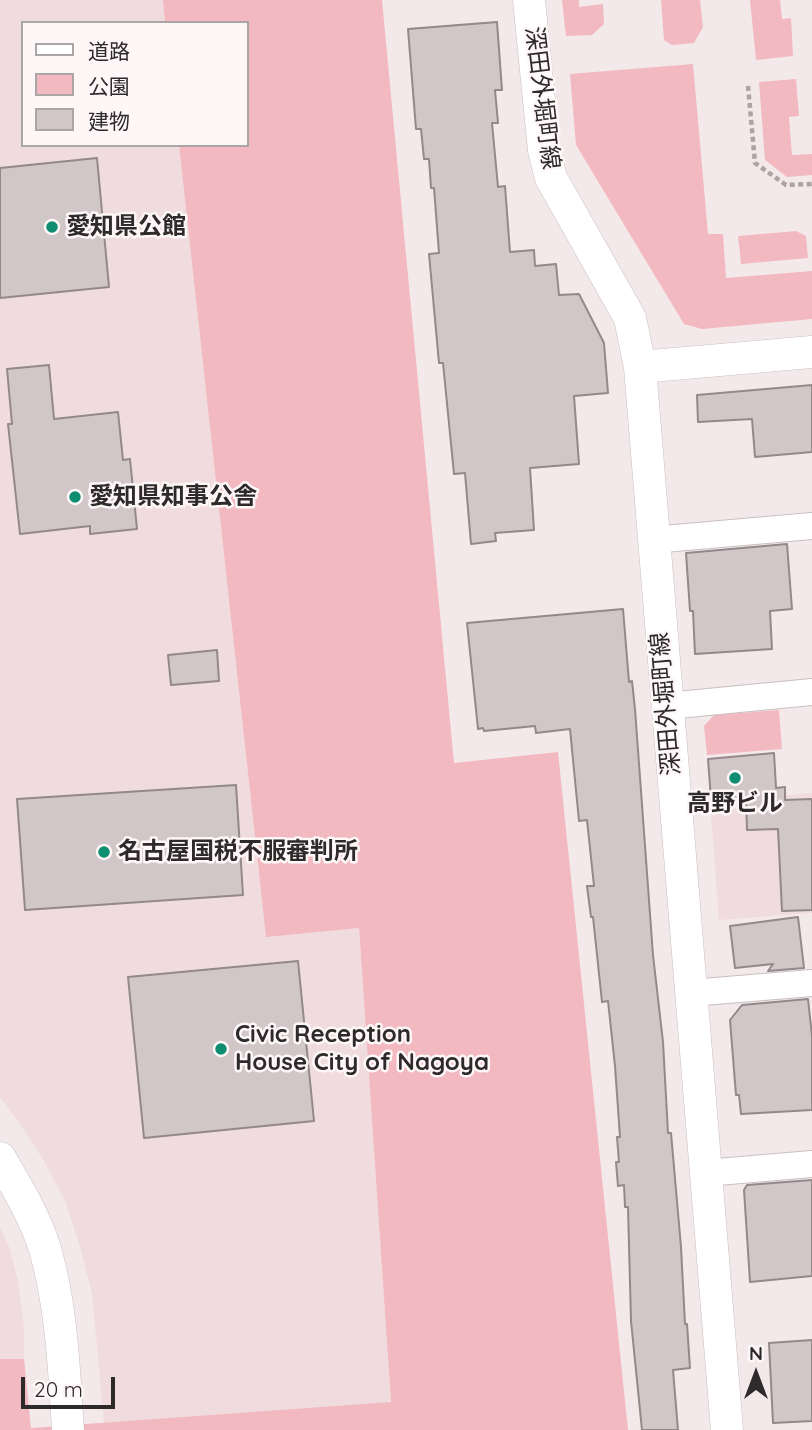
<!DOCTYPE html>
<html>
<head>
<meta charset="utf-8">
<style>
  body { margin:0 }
  #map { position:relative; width:812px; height:1430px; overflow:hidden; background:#f4e9ea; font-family:Quicksand,"Noto Sans JP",sans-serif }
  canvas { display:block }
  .legend { position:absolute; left:21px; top:21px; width:228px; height:126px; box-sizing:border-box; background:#fef7f8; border:2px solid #aba5a6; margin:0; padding:9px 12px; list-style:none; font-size:21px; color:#2e2a2b }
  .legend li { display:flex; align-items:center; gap:14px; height:35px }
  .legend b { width:35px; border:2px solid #aba5a6 }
  .north { position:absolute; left:721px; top:1339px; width:70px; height:70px; -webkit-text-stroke:5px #fef7f8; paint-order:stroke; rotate:0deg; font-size:19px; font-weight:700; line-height:28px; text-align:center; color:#2e2a2b }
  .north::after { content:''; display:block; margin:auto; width:24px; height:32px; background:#2e2a2b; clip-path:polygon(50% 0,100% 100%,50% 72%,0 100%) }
  .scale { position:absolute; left:21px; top:1377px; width:94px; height:32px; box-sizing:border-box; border:4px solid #2e2a2b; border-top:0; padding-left:9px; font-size:21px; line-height:24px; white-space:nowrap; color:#2e2a2b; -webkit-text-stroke:5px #fef7f8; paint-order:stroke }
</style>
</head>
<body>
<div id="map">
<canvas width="812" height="1430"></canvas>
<ul class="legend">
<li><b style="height:9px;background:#fff"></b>道路</li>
<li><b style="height:19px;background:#f2b9c0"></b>公園</li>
<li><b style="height:19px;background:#d2c7c8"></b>建物</li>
</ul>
<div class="north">N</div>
<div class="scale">20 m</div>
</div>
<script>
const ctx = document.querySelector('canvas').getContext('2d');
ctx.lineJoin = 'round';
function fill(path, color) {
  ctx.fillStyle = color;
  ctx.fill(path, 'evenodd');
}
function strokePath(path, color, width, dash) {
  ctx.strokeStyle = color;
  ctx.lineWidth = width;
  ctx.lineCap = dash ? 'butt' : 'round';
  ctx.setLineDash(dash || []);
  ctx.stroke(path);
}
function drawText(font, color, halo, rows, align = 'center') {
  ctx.font = font + ' Quicksand,"Noto Sans JP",sans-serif';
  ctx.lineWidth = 5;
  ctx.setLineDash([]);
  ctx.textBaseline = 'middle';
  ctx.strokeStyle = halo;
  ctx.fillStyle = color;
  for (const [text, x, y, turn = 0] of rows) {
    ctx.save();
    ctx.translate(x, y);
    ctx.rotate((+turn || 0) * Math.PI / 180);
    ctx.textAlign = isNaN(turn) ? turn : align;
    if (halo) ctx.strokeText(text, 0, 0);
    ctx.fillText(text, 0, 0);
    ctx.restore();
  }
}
const built = new Path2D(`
  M0,0H163L165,23H23V145H179L266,936L359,928L391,1403L104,1424L92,1293L79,1244L65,1201L44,1161L16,1118L0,1098Z
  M812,793V913L719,920L710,802Z
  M0,1227L10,1249L18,1280L24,1327V1359H0Z`);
const green = new Path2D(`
  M163,0H382L454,763L558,752L628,1430H0V1359H24L31,1428L391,1402L359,928L266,937L179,145H247V23H165Z
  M562,0H579V7L603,4L604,24L592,35L566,36Z
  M661,0H700L703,27L694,43L672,45L664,40Z
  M750,0H780L782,19L791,18L793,56L756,60Z
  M693,64L708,234H723L726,278L812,271V319L702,329L684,324L576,145L570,74Z
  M796,79L799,116L789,117L792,155L812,154V175L787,177L765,160L759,82Z
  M796,231L806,236L808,258L741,264L738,236Z
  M779,710L782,749L707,755L704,726L714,715Z`);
const building = new Path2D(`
  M497,22L502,90H495L498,123H492L498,187L505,186L510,252L534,250L535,266L556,264L559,295L579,294L604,343L608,393L574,396L579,464L530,468L534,530L495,533L496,541L471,544L465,473L454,474L443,363H439L429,254L439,253L434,188H431L429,159H424L421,129H416L408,29Z
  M97,158L109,287L0,298V168Z
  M49,365L54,419L118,412L123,460L130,459L137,529L90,534V526L20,534L8,424H12L7,369Z
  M812,385V452L755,457L752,419L698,422L697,395Z
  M787,544L792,609L770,611L772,649L695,654L693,611H690L686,553Z
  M623,609L629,682L632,681L635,709L653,955L663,1042L668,1133H671L681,1247L685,1324H687L690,1368L673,1370L678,1430H642L631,1321L628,1207H625L624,1185L618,1186L616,1162H619L617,1137H620L615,1066L608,1001L602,1002L593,917H591L587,886H594L587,820L579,821L570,729L536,733L535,726L484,731L483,728L478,729L467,623Z
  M217,650L219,681L171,685L168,655Z
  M774,753L776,788L785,787V800L812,799V910L782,911L778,829L747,830L746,797L711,799L708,759Z
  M236,785L243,895L25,910L17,799Z
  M798,917L804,968L768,971L773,964L735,968L730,926Z
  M298,961L314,1121L144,1138L128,977Z
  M808,999L812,1036V1110L741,1114L739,1095H736L730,1020L742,1005Z
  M812,1180V1276L750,1282L744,1190L747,1185Z
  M812,1340V1421L773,1423L769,1343Z`);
const path = new Path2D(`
  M748,86L755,163L786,185L812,184`);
const minor = new Path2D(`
  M652,540L812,526
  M667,706L812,692
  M691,993L812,983
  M706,1173L812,1164`);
const tertiary = new Path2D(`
  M529,0L544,150L551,178L630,318L640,367L727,1430
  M640,367L812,352
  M0,1158C17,1187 35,1217 45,1249C62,1308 64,1370 68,1430`);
const markers = [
  [52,227,7,"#0f8d71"],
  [75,497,7,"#0f8d71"],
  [735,778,7,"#0f8d71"],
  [104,852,7,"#0f8d71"],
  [221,1049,7,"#0f8d71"]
];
const streetNames = [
  ["深田外堀町線",542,98,83],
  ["深田外堀町線",666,704,-95]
];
const poiNames = [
  ["愛知県公館",66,227],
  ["愛知県知事公舎",89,497],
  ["高野ビル",735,804,"center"],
  ["名古屋国税不服審判所",118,852],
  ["Civic Reception",235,1035],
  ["House City of Nagoya",235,1063]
];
fill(built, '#f0dcde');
fill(green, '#f2b9c0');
fill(building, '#d2c7c8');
strokePath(building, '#93888a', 2);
strokePath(minor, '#cabfc0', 28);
strokePath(tertiary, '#cabfc0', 33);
strokePath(path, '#aba3a4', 4.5, [5, 3.5]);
strokePath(minor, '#fff', 26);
strokePath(tertiary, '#fff', 32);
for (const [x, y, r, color] of markers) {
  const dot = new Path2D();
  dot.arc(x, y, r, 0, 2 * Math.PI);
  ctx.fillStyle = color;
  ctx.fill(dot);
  strokePath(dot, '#fef7f8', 2.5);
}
drawText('24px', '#2e2a2b', '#fef7f8', streetNames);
drawText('bold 24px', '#2e2a2b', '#fef7f8', poiNames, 'left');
</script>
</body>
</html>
